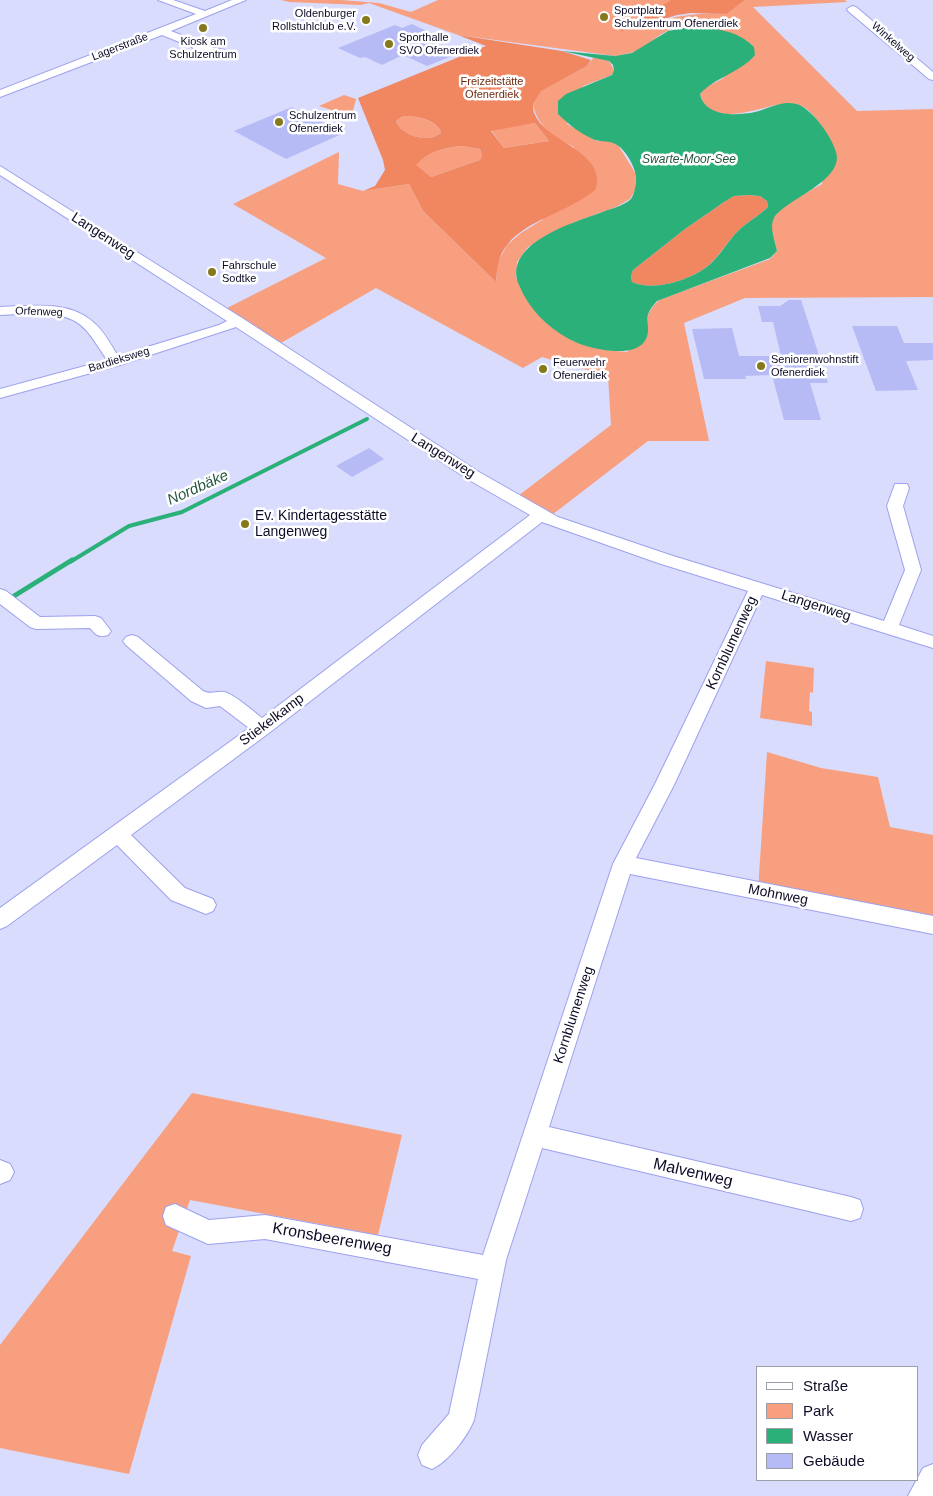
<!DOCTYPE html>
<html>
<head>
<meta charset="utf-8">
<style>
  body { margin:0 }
  #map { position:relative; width:933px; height:1496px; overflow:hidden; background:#d9dcfc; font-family:Helvetica,sans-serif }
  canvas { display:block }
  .legend { position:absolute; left:756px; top:1366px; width:162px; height:115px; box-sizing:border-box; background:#fff; border:1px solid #9e9ea9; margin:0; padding:6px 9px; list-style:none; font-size:15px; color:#0d0c27 }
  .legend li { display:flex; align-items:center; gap:10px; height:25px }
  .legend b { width:25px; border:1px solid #9e9ea9 }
</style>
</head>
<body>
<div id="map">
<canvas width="933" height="1496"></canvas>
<ul class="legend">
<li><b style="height:6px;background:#fff"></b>Straße</li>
<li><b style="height:14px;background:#f89f7f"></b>Park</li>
<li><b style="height:14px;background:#2cb07a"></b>Wasser</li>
<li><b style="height:14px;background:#b6bbf6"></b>Gebäude</li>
</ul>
</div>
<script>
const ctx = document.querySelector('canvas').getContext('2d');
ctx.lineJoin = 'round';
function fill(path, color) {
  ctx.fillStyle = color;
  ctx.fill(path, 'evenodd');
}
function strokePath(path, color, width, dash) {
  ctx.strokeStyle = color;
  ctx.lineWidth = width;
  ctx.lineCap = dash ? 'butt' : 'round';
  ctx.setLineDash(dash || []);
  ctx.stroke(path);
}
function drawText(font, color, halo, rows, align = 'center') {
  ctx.font = font + ' Helvetica,sans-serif';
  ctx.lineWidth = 5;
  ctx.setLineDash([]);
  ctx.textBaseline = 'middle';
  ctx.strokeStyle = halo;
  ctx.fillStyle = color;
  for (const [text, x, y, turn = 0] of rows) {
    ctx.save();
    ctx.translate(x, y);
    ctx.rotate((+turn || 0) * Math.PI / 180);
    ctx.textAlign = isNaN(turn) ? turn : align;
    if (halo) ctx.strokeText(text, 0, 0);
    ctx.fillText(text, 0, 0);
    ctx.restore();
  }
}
const green = new Path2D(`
  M281,0H341L379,3L411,12L438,0H672L623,31C660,20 688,11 727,14L745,0H845L847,2L753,7L857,111L933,109V297L745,298L684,323L709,441H648L548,518L514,499L611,425L608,376L542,357L523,368L376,288L281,343L227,308L326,258L233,204L339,152L338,184L363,191L409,184L423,211L496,282L498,262L507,245L521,233L542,220L574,147C555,138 536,125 533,104L540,91L587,66L594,57L609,61L614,70L612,75L583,86L567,124L597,141H609L618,145L636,174L635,190L630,199L616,207L575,222L528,247L517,262L516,278L571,340L605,350L627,352L647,329C646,315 649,310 659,300L770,259L777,251C775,242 769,229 773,219C778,207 810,191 822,184L829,137C822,128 813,110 801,106C796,105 788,103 782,104C759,107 709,130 700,94L706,87L722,79L754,47C737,30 690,21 667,31C658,35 652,42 644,47C635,53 626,54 615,56L458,35L369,3L361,5L289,2Z
  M344,95L356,99L353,111L344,114L319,106Z
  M407,116C420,117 435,120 441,132C431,145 400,135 396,121L401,117Z
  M535,123L549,141L504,148L491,130Z
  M463,146L480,149L482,155L480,160L431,177L415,165C428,152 446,147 463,146Z
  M766,661L814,668L813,693L810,692L809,711L812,712V726L760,718Z
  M767,752L821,768L878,777L890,827L933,835V925L758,891Z
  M192,1093L402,1135L378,1235L190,1200L172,1251L191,1256L129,1474L0,1448V1345Z`);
const forest = new Path2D(`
  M671,0H745L727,14L691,13L677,15L619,32Z
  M458,35L562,51L591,60L587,66L541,91L533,104C533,107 533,112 535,115C548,143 606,151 596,189C570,212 527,219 507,245C498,256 497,269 496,282L423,211L409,184L363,191L375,186L385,170L383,160L358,98L486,46ZM407,116C420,117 436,120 441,132C431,145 400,135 396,121L401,117ZM535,123L549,141L504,148L491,131ZM463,146L480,149L482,155L480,160L431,177L416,165C427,152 446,147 463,146Z
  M748,195L760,196L767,201L768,207C759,216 747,222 738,231C727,242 720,255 708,266C690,280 654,292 632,282L631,276L633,270L685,229L724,202L734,196Z`);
const water = new Path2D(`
  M689,27C713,28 736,29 754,47L755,55C740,73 715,77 700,94C705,117 736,116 755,112C768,109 782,100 796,104C811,107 832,137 836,152C845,181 784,200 774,218C769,227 775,241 777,251L770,258L657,301C639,320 653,323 646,339C635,361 585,348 569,339C546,326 529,309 519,285C502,244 572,223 600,213C609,209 624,206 631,199C635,193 636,184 636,177C636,168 625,149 617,145C610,140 602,142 595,140C581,134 569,125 558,114V101L566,94L612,75L614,70L613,65L609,61L562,51L615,56L632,53L668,31ZM748,195L760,196L767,201L768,207C759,216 747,222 738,231C727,242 720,256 708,266C690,280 654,292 632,282L631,276L633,270L685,229L724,202L734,196Z`);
const streamFar1 = new Path2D(`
  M70,562L129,526L182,512L367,419`);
const stream = new Path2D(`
  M14,596L72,560`);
const building = new Path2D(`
  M412,24L443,39L433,43L457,54L427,66L403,55L382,65L365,57L360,58L338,48L395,25L402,28Z
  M292,107L344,133L286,159L234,131Z
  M789,300H801L828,383H810L821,420H784L772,375L745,376L746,379H704L692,329L732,328L739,356H781L773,322H762L758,306H780Z
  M852,326H897L904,343H933V360L906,361L918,390L876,391Z
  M369,448L384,459L352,477L336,466Z`);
const minor = new Path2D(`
  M158,0H173L205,11L232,0H246L171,31L211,47L229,51L230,53L229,55L204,52L162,35L0,97V90L196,14Z
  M852,6L856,7L933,72V80L929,79L848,11L847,9Z
  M0,166L242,318L479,472L558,517L670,555L884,621L905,570L887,506L895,484H907L909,488L903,506L921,570L899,625L933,636V648L762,595L674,785L636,858L933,916V934L630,874L549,1127L851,1197L860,1200L863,1209L860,1218L851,1221L542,1148L506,1260L474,1420C467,1437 449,1461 432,1469L422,1465L418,1455L422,1445L449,1414L478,1279L265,1239L208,1244L166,1225L163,1216L166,1207L175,1204L209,1220L265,1215L483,1255L613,864L655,784L748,591L658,563L542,522L269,733L131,835L185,888L213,899L216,905L213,911L206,914L171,900L117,845L7,926L0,929V908L249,728L220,706L206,708L191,701L126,645L123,641L126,637L132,635L138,637L203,691C211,695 216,691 224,692C234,694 253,711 262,718L530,515L469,480L236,327L120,365L0,398V389L107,360C100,350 94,339 86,330C65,307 29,314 0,315V307C30,306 69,300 93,322C104,331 111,345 118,356L219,325L227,321L0,175Z
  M0,589L6,591L40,617L95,616L101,618L111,631L108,635C99,638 96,635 90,628L36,629L30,627L0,604Z
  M0,1160L10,1164L14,1172L10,1180L0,1184Z
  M933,1464V1496H908L923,1468Z`);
const markers = [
  [604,17,5,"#86781d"],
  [366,20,5,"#86781d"],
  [203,28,5,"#86781d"],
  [389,44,5,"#86781d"],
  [279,122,5,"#86781d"],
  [212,272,5,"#86781d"],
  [761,366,5,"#86781d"],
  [543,369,5,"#86781d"],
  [245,524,5,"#86781d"]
];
const farPoinames = [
  ["Sportplatz",614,11],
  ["Schulzentrum Ofenerdiek",614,24],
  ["Oldenburger",356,14,"right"],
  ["Rollstuhlclub e.V.",356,27,"right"],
  ["Sporthalle",399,38],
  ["SVO Ofenerdiek",399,51],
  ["Kiosk am",203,42,"center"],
  ["Schulzentrum",203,55,"center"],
  ["Schulzentrum",289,116],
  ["Ofenerdiek",289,129],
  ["Fahrschule",222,266],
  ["Sodtke",222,279],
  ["Seniorenwohnstift",771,360],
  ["Ofenerdiek",771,373],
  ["Feuerwehr",553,363],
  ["Ofenerdiek",553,376]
];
const farStreetnames = [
  ["Winkelweg",893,42,41],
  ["Lagerstraße",120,47,-21],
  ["Orfenweg",39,312,2],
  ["Bardieksweg",119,360,-17]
];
const farParknames = [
  ["Freizeitstätte",492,82],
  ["Ofenerdiek",492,95]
];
const farWaternames = [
  ["Swarte-Moor-See",689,160]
];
const streetNames = [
  ["Langenweg",103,236,33],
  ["Langenweg",443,456,32],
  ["Langenweg",816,606,18],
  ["Kornblumenweg",732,643,-65],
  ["Stiekelkamp",272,720,-37],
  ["Mohnweg",778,895,11],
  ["Kornblumenweg",574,1015,-72]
];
const poiNames = [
  ["Ev. Kindertagesstätte",255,516],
  ["Langenweg",255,532]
];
const waterNames = [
  ["Nordbäke",198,488,-24]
];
const nearStreetnames = [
  ["Malvenweg",693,1173,13],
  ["Kronsbeerenweg",332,1239,10]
];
fill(green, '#f89f7f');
fill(forest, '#f08761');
fill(water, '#2cb07a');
strokePath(streamFar1, '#2cb07a', 4);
strokePath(stream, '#2cb07a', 5);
fill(building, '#b6bbf6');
strokePath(minor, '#9da1ee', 2);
fill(minor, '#fff');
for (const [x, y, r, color] of markers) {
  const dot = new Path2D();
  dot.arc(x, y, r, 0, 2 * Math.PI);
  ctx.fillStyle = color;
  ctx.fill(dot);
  strokePath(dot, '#fff', 2);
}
drawText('11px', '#0d0c27', '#fff', farPoinames, 'left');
drawText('11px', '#0d0c27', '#fff', farStreetnames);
drawText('11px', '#6e2c12', '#fff', farParknames);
drawText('italic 12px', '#25573f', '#fff', farWaternames);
drawText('14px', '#0d0c27', '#fff', streetNames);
drawText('14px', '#0d0c27', '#fff', poiNames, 'left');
drawText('italic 15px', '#25573f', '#fff', waterNames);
drawText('16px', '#0d0c27', '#fff', nearStreetnames);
</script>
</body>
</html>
